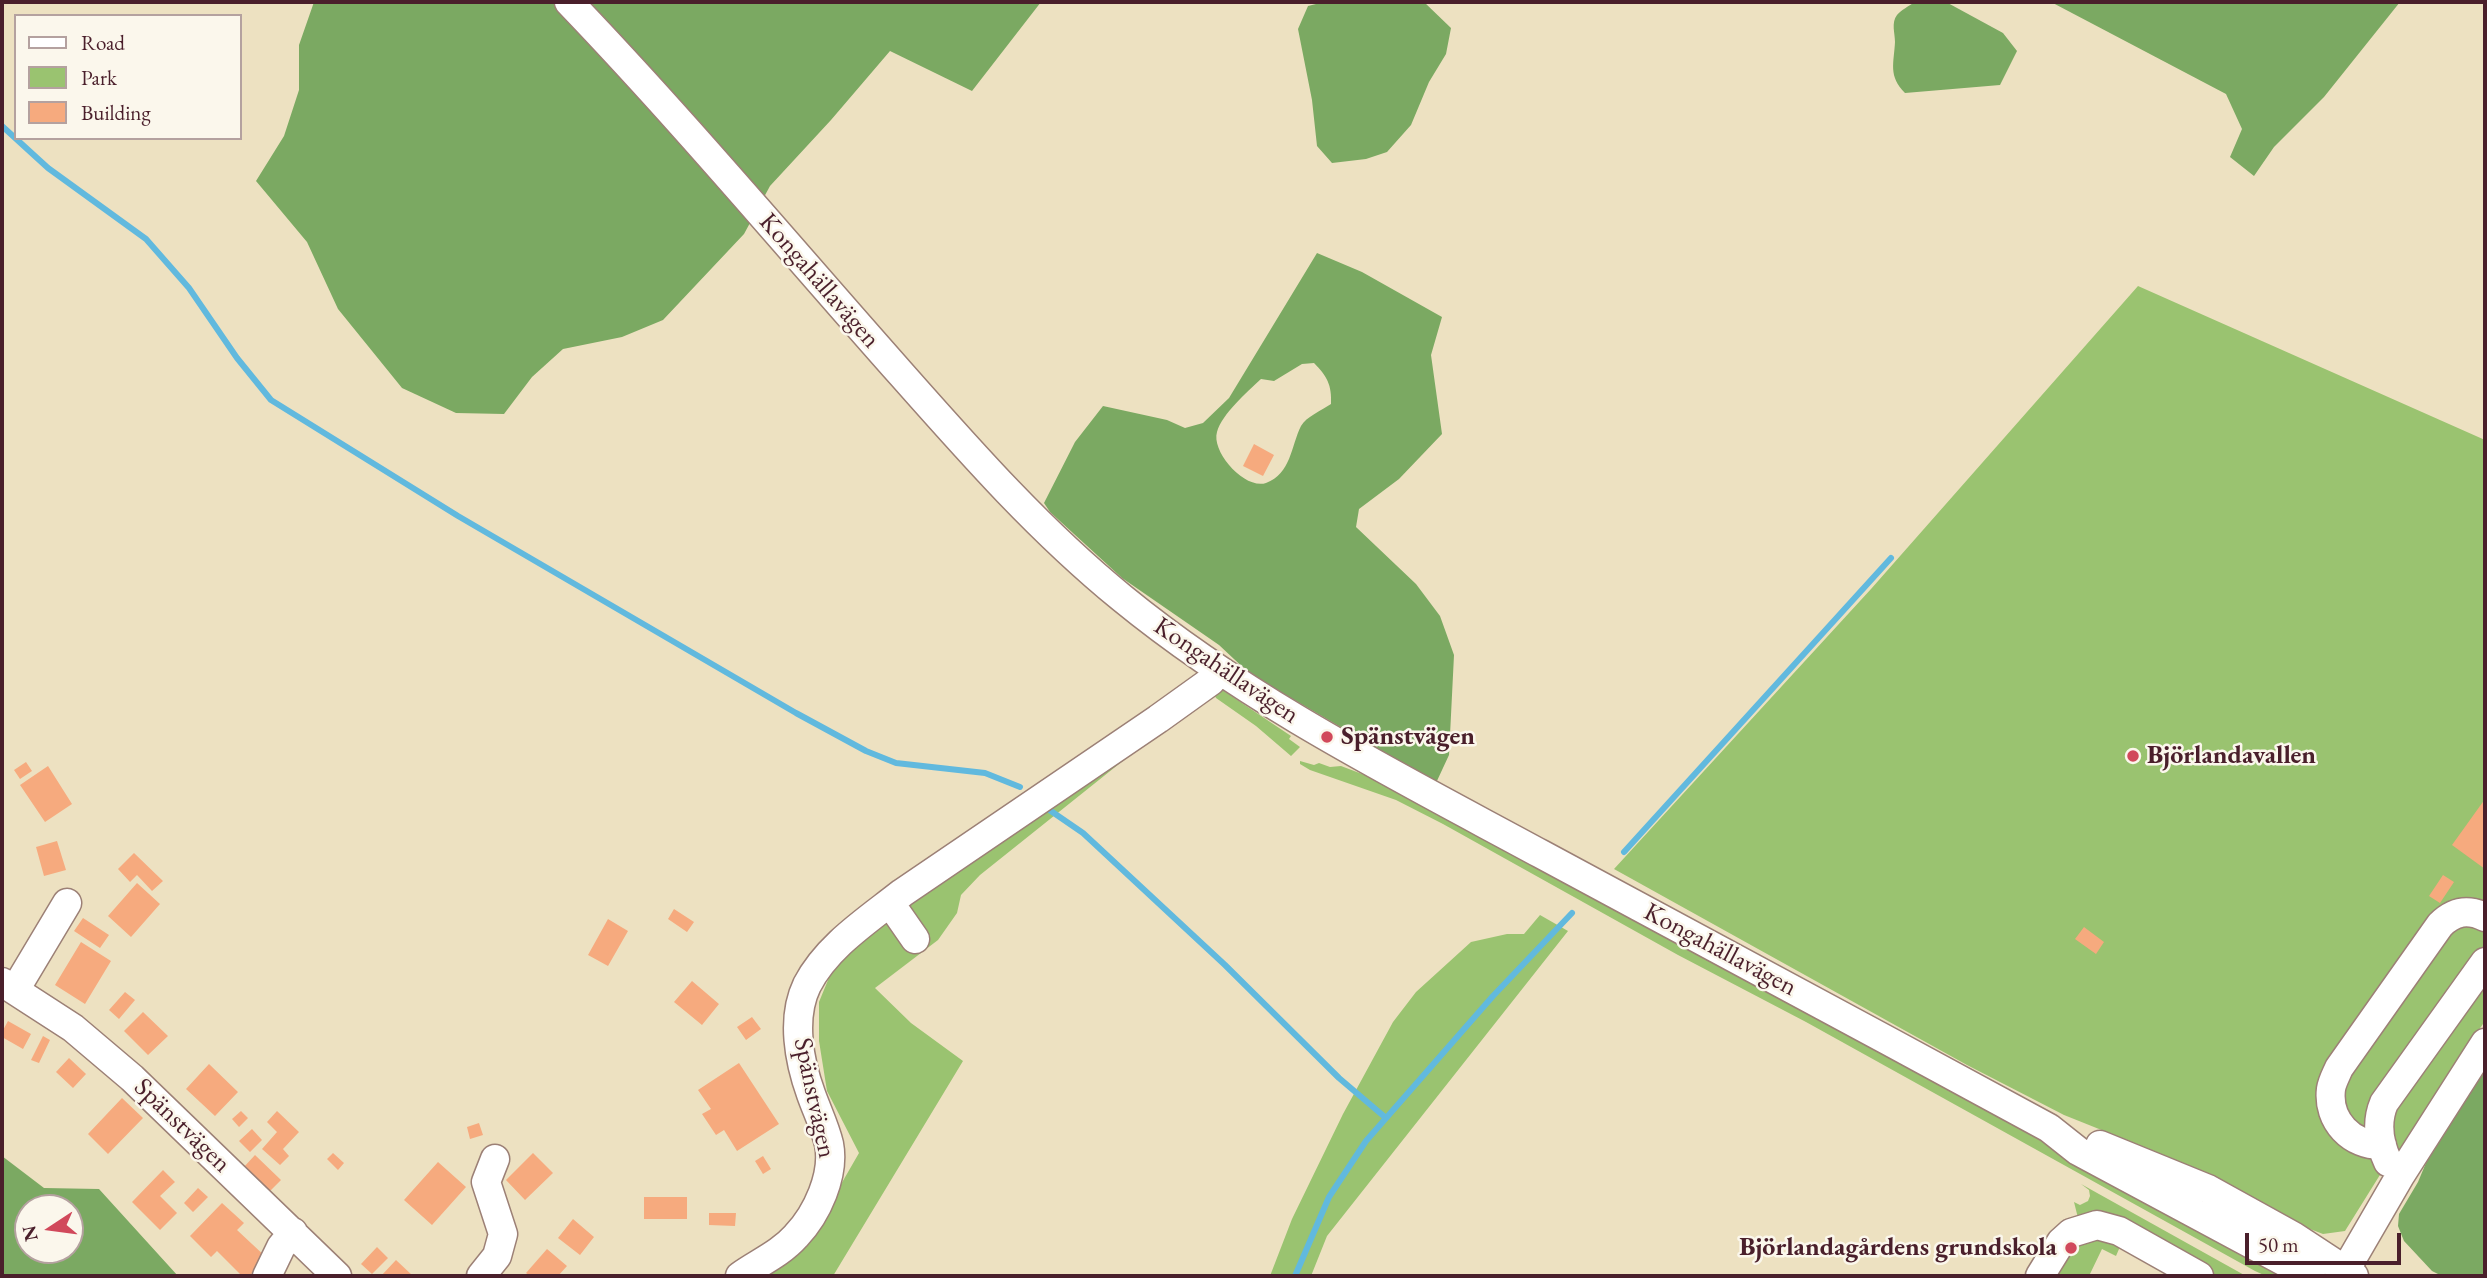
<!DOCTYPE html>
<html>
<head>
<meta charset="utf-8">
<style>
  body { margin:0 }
  #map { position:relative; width:2487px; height:1278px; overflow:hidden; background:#ede1c1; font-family:"EB Garamond",serif }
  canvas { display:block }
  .frame { position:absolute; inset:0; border:4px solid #4a1f2b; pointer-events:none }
  .legend { position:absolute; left:14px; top:14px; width:228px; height:126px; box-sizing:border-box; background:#fbf7ec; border:2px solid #b4a19f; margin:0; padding:9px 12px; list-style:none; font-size:21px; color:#4a1f2b }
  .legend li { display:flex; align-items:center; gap:14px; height:35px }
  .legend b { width:35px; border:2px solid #b4a19f }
  .north { position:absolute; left:14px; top:1194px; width:70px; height:70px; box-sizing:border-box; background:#fbf7ec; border:2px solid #b4a19f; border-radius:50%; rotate:257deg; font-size:19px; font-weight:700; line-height:28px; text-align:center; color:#4a1f2b }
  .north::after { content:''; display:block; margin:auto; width:24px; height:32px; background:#d1495b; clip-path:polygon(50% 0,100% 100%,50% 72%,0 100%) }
  .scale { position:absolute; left:2245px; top:1233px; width:156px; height:32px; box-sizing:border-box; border:4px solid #4a1f2b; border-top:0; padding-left:9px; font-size:21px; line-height:24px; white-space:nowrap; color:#4a1f2b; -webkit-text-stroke:5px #fbf7ec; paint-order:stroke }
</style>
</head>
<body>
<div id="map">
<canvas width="2487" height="1278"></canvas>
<div class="frame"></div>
<ul class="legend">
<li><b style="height:9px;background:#fff"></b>Road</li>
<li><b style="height:19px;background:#9ac370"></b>Park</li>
<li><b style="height:19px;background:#f6aa7e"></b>Building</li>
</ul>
<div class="north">N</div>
<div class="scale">50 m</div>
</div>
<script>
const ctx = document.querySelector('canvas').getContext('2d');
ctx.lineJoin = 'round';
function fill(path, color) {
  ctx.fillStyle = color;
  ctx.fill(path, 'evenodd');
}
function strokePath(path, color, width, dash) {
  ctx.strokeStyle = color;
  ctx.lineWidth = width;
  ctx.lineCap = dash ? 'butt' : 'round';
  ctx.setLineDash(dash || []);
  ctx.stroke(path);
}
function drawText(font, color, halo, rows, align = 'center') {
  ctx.font = font + ' "EB Garamond",serif';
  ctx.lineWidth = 5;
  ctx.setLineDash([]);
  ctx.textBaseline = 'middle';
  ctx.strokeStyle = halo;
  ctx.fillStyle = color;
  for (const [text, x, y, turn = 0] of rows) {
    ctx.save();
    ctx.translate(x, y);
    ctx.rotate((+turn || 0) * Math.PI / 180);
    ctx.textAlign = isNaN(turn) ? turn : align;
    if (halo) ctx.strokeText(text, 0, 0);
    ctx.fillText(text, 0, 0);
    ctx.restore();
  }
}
const green = new Path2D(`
  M2138,286L2485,440V1021L2468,1046L2414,1140L2388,1162L2345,1231L2323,1234L2289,1221L2154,1151L2064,1115L1967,1065L1614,869L1871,589Z
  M1220,691H1224L1291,736L1289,739L1300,747L1291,756L1256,726L1216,698L1214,694Z
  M1139,748L980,875L961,895L957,913L938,940L875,988L911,1023L963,1061L833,1276H759L825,1212L859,1153L827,1091L819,1041V1002L835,963L869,932Z
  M1300,761L1314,765L1319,763L1330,767L1341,766L1391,785L1940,1081L2245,1257L2287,1276H2266L2255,1271L1806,1022L1678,955L1443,824L1396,800L1310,770L1300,764Z
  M1540,915L1568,931L1327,1236L1311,1276H1270L1292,1219L1343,1114L1393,1022L1416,992L1471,942L1507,934H1524Z
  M2081,1184L2246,1276H2218L2121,1227L2078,1218L2074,1202L2080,1205L2088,1201L2090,1196L2089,1190Z
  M2098,1237L2118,1243L2119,1249L2116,1256L2102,1249L2089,1276H2050L2079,1242Z`);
const forest = new Path2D(`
  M314,2H1041L972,91L890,51L831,120L770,186L744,234L663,320L622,337L563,349L532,377L504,414L456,413L402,388L338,309L307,242L256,181L284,136L299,90V45Z
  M1324,2H1424L1451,28L1446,54L1429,82L1411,125L1387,152L1366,159L1332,163L1317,146L1312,100L1298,29L1308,6Z
  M1915,2H1946L2003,33L2017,51L2000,85L1905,93C1888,76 1894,63 1895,42C1895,33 1891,23 1897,15C1901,10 1909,6 1915,2Z
  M2051,2H2400L2324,97L2274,147L2254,176L2230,157L2242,129L2226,94Z
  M1317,253L1362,272L1442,317L1431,355L1442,434L1399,479L1359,509L1356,527L1416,584L1440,616L1454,655L1449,755L1436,783L1250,674L1219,645L1122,578L1050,512L1044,503L1075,442L1103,406L1167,420L1185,428L1203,423L1229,398ZM1314,363C1327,376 1332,385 1331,404C1322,410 1306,417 1301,426C1291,446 1291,474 1266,483C1245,490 1211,452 1217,432C1222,414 1247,392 1261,379L1274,381L1302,364Z
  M2485,1059V1274L2442,1276L2432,1271L2404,1241L2398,1226L2399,1214L2418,1182L2441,1127Z
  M2,1156L44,1188L99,1189L178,1276H2ZM70,1208V1250H28V1208Z`);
const stream = new Path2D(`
  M2,126L48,168L146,239L189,288L237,358L271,400L458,516L796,713L866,751L896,763L985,773L1020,787
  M1048,809L1083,833L1225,965L1339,1078L1386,1118
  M1624,852L1891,558
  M1295,1276L1329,1197L1366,1141L1493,996L1572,913`);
const building = new Path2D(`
  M1254,444L1274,455L1263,476L1243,466Z
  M26,762L32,771L20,779L14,770Z
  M48,766L72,804L45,822L20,785Z
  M2485,799V869L2452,845Z
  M57,841L66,870L44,876L36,847Z
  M134,853L163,881L152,891L137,875L130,882L118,869Z
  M2443,875L2454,882L2440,903L2429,896Z
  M137,883L160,904L131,937L108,916Z
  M674,909L694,922L687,932L668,919Z
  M83,918L109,935L100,948L74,931Z
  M608,919L628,931L608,966L588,955Z
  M2084,927L2104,942L2096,954L2075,939Z
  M81,942L111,961L85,1004L55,985Z
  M692,981L719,1004L702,1025L674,1002Z
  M125,992L135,1000L119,1019L109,1010Z
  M143,1012L168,1036L148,1055L124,1031Z
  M752,1017L761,1029L746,1040L737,1027Z
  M8,1021L31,1034L23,1049L2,1037V1032Z
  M43,1036L50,1040L39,1063L31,1060Z
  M69,1058L86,1074L73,1088L56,1072Z
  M739,1063L779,1124L737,1151L724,1130L716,1135L702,1114L711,1109L698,1090Z
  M209,1064L238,1092L215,1116L186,1089Z
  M122,1098L143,1118L108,1154L88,1134Z
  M241,1111L248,1118L239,1127L232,1119Z
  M277,1111L299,1132L283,1149L289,1156L280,1165L262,1149L277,1132L267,1122Z
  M479,1123L483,1135L470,1139L467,1127Z
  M252,1129L262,1140L250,1152L239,1141Z
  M333,1153L344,1163L338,1170L327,1159Z
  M533,1153L553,1173L525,1200L506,1180Z
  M255,1155L281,1180L269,1192L243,1168Z
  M763,1156L771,1169L763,1174L755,1161Z
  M438,1162L466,1187L432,1225L404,1200Z
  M163,1170L175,1182L160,1196L177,1213L160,1230L132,1202Z
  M198,1188L208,1197L193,1212L184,1203Z
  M644,1197H687V1219H644Z
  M222,1203L244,1223L237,1230L267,1258L249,1276H242L217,1251L211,1257L190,1236Z
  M709,1213H736L735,1226L709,1225Z
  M573,1219L594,1237L580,1255L558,1238Z
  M377,1247L388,1258L372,1274L361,1264Z
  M547,1249L567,1266L558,1276H530L526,1273Z
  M396,1260L413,1276H381Z`);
const minor = new Path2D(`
  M569,2C685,123 792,251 903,376C972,454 1041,532 1122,598C1249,702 1397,776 1541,854C1710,945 1880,1036 2049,1128L2078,1151L2311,1276
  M890,903L915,939
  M2,982L73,1028L132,1078L337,1276
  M15,990L67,903
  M2100,1145L2208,1189L2293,1236L2354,1276
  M2382,1145C2352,1146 2327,1121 2331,1089C2332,1082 2336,1075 2339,1068L2440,925C2454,911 2468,909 2485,917
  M2388,1162C2379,1143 2376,1122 2384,1103L2485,962
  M267,1276L281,1247L293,1232
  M481,1276L497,1256L503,1234L486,1182L495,1159
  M740,1276C758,1263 780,1254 796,1236C817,1214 835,1175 829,1144C825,1127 817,1111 811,1094C799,1061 791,1018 807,985C827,946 868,920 902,893L1158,719L1211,681L1219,670
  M2040,1276L2061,1242L2071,1233L2097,1225L2119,1231L2199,1276
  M2342,1276L2400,1176L2485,1043`);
const markers = [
  [1327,737,7,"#d1495b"],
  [2133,756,7,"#d1495b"],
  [2071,1248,7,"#d1495b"]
];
const streetNames = [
  ["Kongahällavägen",819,281,49],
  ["Kongahällavägen",1226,671,34],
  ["Kongahällavägen",1720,950,28],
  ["Spänstvägen",814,1098,78],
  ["Spänstvägen",182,1126,44]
];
const poiNames = [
  ["Spänstvägen",1341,737],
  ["Björlandavallen",2147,756],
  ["Björlandagårdens grundskola",2057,1248,"right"]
];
fill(green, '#9ac370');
fill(forest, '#7ba962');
strokePath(stream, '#61b9de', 6);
fill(building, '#f6aa7e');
strokePath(minor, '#9c8076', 31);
strokePath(minor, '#fff', 28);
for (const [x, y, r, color] of markers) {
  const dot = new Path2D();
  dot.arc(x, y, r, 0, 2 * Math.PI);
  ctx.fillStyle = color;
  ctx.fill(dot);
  strokePath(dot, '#fbf7ec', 2.5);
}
drawText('26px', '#4a1f2b', '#fbf7ec', streetNames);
drawText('bold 26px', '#4a1f2b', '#fbf7ec', poiNames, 'left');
</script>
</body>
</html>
